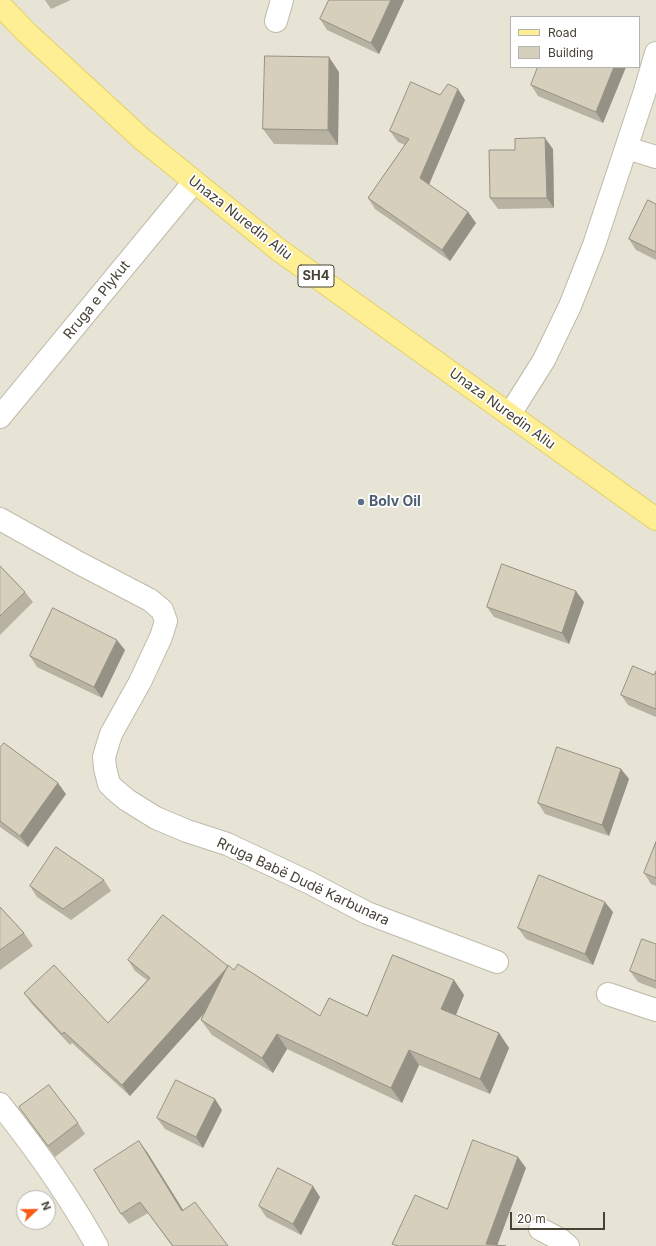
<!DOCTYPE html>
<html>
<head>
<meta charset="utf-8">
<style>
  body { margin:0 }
  #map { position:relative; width:656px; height:1246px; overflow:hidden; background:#f3f1e7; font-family:Inter,sans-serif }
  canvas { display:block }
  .legend { position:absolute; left:510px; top:16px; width:130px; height:52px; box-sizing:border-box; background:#fff; border:1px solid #b5b3af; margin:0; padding:5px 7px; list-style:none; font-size:12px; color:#464236 }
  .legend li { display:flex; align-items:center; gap:8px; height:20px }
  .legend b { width:20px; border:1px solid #b5b3af }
  .north { position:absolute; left:16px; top:1190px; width:40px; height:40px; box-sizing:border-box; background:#fff; border:1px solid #b5b3af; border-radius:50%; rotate:68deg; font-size:11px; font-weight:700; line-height:16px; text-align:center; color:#464236 }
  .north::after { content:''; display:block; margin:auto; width:14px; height:18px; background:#fb5916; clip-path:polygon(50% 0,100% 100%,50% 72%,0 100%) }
  .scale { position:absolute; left:510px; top:1212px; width:95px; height:18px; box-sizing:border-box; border:2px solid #464236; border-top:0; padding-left:5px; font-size:12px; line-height:14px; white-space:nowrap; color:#464236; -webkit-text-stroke:3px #fff; paint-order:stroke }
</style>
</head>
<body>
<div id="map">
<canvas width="656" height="1246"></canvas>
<ul class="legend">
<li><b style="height:5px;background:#feef95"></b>Road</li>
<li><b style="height:11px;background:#d5cfbc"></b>Building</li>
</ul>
<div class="north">N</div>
<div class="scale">20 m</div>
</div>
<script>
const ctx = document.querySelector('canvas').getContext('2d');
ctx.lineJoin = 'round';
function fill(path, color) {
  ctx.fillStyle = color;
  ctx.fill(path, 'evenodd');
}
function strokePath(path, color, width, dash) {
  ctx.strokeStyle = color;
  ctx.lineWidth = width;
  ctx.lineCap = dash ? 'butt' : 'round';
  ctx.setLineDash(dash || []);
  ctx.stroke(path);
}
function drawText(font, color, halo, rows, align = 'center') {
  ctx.font = font + ' Inter,sans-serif';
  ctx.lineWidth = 3.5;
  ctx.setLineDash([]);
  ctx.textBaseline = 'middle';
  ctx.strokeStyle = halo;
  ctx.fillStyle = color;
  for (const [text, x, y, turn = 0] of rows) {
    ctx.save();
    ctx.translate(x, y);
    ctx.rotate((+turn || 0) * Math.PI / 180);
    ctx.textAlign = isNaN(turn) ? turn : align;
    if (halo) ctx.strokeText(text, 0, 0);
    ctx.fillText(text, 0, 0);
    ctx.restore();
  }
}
const residential = new Path2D(`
  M0,0H656V1246H0ZM511,17H639V67H511ZM24,1198H48V1222H24Z`);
const minor = new Path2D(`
  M276,21L282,0
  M627,148L656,157
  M510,414L544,360L570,306L594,245L644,94L656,53
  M0,519L79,563L150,600L162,610L166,621L161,637L140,682L111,734L107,747L104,757L105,768L109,784L115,790L127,800L156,818L187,831L227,844L310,883L367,913L497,962
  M608,994L656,1010
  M0,1104C36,1149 69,1196 97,1246
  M540,1229L561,1240L568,1246`);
const tertiary = new Path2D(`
  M0,417L194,182`);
const primary = new Path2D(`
  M0,5L26,32L142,139L279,250L656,519`);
const wall = new Path2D(`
  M45,0H71L51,9Z
  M329,0H404L379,54L327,30L320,19Z
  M626,67L603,123L538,96L531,85Z
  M339,72L338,145L274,144L263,129Z
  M440,95L465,100L429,185L468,212L476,223L450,261L375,209L368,198L405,145L398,142L390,131Z
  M553,149L554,208L498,209L490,198Z
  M656,204V260L636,250L629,239Z
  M0,566L25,592L33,602L0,635Z
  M584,602L569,644L494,617L487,607Z
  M125,650L102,698L37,667L30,656Z
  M656,671V717L628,705L621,695L654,675Z
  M0,748L66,794L28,847L0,827Z
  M621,769L629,779L609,836L545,814L538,803Z
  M656,842V886L651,884L644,873Z
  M104,880L111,891L71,920L37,897L30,886Z
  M0,907L24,933L33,946L0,970Z
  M613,912L593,965L526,939L518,928Z
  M656,944V989L638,982L630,971Z
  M128,960L228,967L320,1016H367L454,980L464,995L456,1015L499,1033L509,1048L490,1094L419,1065L402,1103L287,1049L273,1073L212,1035L201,1020L205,1012L130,1096L72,1043L70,1045L32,1004L24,993L108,1023L147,980L135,971Z
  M19,1107L78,1123L85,1134L55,1157Z
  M222,1110L203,1148L165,1129L157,1118Z
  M147,1152L183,1210L228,1246H172L148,1213L129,1224L121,1214Z
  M320,1197L301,1235L266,1217L259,1206Z`);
const shadedWall = new Path2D(`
  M391,0H404L379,54L371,43Z
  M329,57L339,72L338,145L328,130Z
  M614,67H626L603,123L596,112Z
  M458,89L465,100L427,189L420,178Z
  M545,138L553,149L554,208L547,198Z
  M468,212L476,223L450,261L442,250Z
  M576,591L584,602L569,644L562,633Z
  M117,640L125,650L102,698L94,687Z
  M621,769L629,779L609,836L602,825Z
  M58,783L66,794L28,847L20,836Z
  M605,902L613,912L593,965L585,954Z
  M228,967L236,978L130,1096L122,1085Z
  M454,980L464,995L452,1024L441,1009Z
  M499,1033L509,1048L490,1094L480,1079Z
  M277,1034L287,1049L273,1073L262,1058Z
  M409,1050L419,1065L402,1103L391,1088Z
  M215,1099L222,1110L203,1148L196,1137Z
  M139,1141L147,1152L190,1221L182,1211Z
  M518,1157L526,1168L497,1246L486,1244Z
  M313,1186L320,1197L301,1235L293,1224Z`);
const building = new Path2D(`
  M329,0H391L371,43L320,19Z
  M265,56L329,57L328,130L263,129Z
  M538,67H614L596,112L531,85Z
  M411,82L440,95L448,84L458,89L420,178L468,212L442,250L368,198L409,139L390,131Z
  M545,138L547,198H490L489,150H515V139Z
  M648,200L656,204V252L629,239Z
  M502,564L576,591L562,633L487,607Z
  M0,566L25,592L0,616Z
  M53,608L117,640L94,687L30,656Z
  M633,666L654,675L656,671V709L621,695Z
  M4,743L58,783L20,836L0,821V748Z
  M557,747L621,769L602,825L538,803Z
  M656,842V878L644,873Z
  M56,847L104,880L63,909L30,886Z
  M539,875L605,902L585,954L518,928Z
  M0,907L24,933L0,950Z
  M163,915L228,966L226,969L122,1085L64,1032L62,1034L24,993L54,965L108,1023L150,978L128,960Z
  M642,939L656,944V981L630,971Z
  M393,955L454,980L441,1009L499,1033L480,1079L409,1050L391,1088L277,1034L262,1058L201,1020L228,965L234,970L238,964L320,1016L329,998L367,1016Z
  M176,1080L215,1099L196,1137L157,1118Z
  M49,1085L78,1123L48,1146L19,1107Z
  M473,1140L518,1157L486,1244L506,1246H398L392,1244L415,1195L447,1209Z
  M139,1141L182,1211L195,1202L228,1246H173L140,1202L121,1214L94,1170Z
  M278,1168L313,1186L293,1224L259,1206Z`);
const markers = [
  [361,502,4,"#5c6f8a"]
];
const shields = [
  [316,276,36]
];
const shieldNames = [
  ["SH4",316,276]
];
const streetNames = [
  ["Unaza Nuredin Aliu",240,218,38],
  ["Rruga e Plykut",97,300,-51],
  ["Unaza Nuredin Aliu",502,409,36],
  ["Rruga Babë Dudë Karbunara",303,882,25]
];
const serviceNames = [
  ["Bolv Oil",369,502]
];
fill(residential, '#e7e4d5');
strokePath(minor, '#bfbba9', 24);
strokePath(tertiary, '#bfbba9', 24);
strokePath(primary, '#e4d064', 24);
strokePath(minor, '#fff', 22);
strokePath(tertiary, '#fff', 22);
strokePath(primary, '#feef95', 22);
fill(wall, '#b7b2a2');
fill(shadedWall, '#959184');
fill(building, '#d5cfbc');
strokePath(building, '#959184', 1);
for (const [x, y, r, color] of markers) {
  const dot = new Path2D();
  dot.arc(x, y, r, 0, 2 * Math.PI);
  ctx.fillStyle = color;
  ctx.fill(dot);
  strokePath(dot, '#fff', 1.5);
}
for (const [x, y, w] of shields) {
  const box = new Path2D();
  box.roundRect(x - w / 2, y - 11, w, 22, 3);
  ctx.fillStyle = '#fff';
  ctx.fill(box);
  strokePath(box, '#464236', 1);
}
drawText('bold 13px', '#464236', null, shieldNames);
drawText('14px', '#464236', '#fff', streetNames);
drawText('bold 14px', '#4e5e75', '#fff', serviceNames, 'left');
</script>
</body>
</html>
